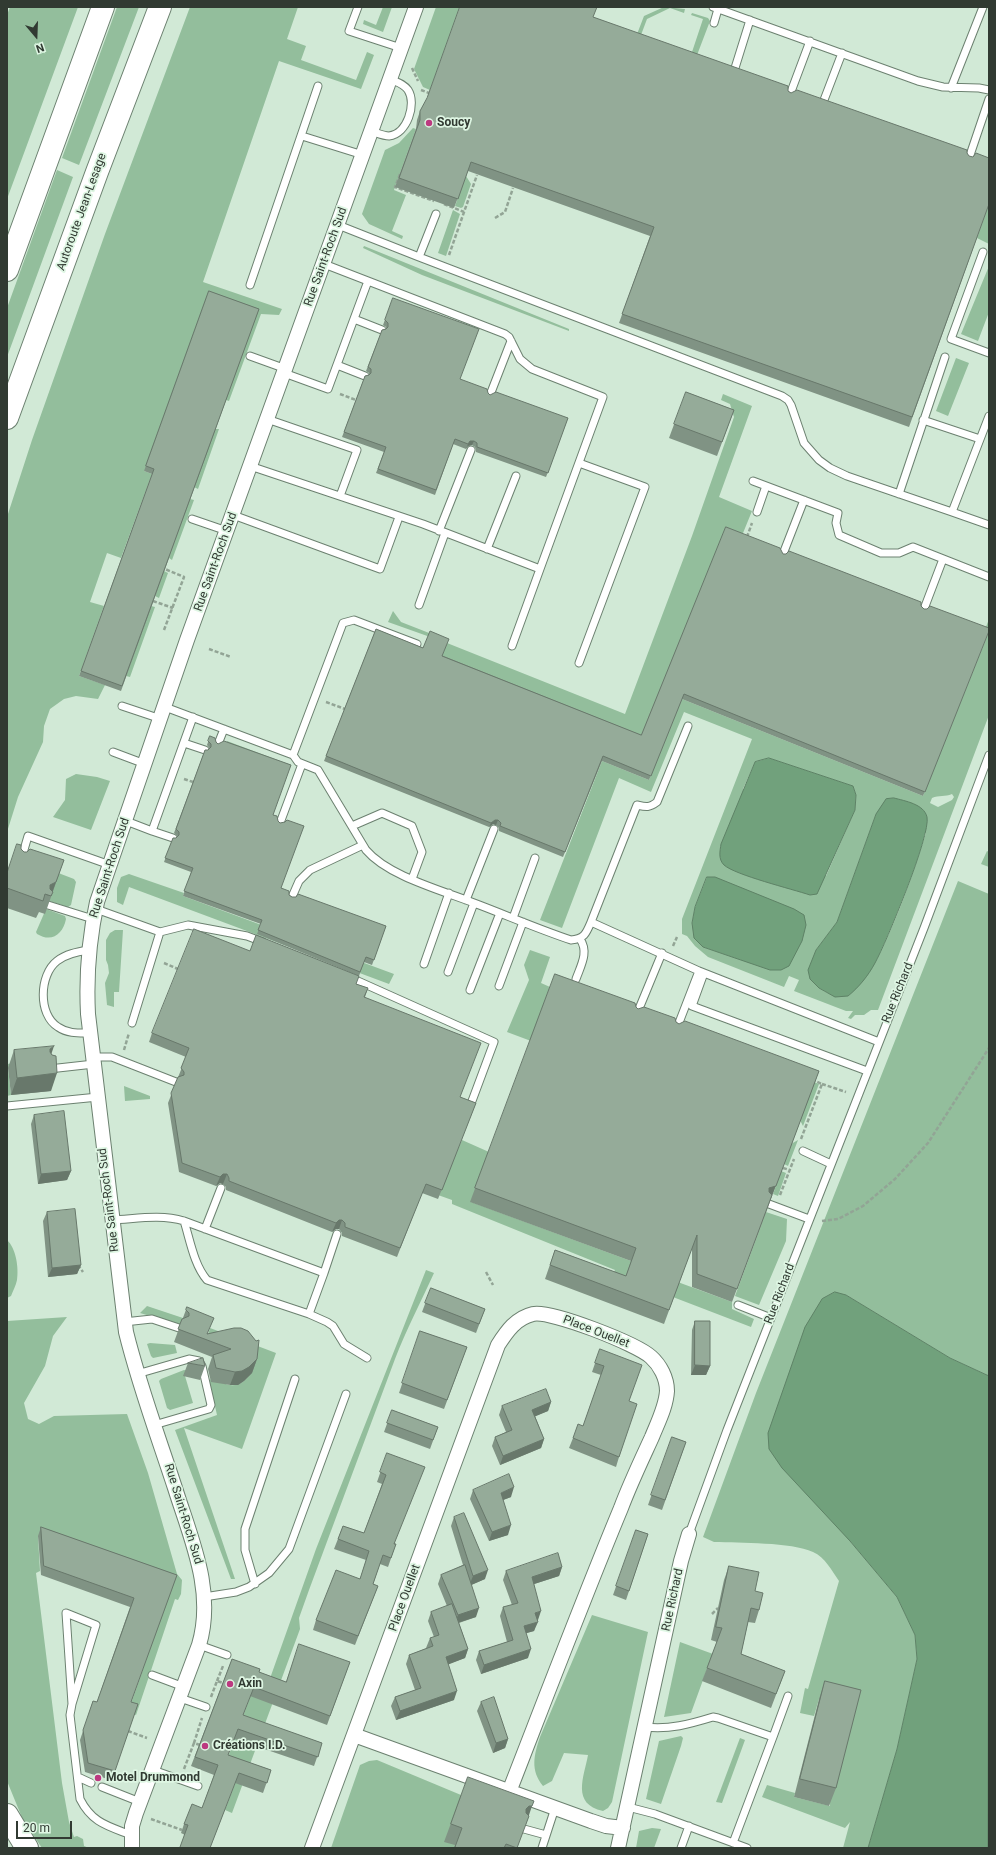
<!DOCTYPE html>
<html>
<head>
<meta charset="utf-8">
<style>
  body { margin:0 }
  #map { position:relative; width:996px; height:1855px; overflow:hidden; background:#d1e9d6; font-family:Roboto,sans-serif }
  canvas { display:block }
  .frame { position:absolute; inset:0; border:8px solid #313a32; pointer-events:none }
  .north { position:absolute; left:16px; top:16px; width:40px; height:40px; -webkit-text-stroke:3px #def6e3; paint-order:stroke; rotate:161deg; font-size:11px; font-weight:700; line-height:16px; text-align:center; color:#313a32 }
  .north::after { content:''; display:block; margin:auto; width:14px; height:18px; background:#313a32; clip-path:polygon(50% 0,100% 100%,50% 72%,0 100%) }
  .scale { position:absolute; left:16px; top:1821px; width:56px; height:18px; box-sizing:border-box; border:2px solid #313a32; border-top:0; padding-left:5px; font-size:12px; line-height:14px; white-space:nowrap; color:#313a32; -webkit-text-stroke:3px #def6e3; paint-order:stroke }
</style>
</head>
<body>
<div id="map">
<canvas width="996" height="1855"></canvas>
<div class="frame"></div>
<div class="north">N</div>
<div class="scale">20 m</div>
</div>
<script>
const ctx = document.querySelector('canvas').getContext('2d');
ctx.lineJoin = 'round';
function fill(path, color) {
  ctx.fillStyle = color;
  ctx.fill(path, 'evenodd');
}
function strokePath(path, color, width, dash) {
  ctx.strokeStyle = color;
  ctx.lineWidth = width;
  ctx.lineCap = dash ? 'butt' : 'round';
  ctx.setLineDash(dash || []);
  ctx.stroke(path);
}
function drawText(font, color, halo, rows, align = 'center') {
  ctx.font = font + ' Roboto,sans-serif';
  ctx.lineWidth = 3.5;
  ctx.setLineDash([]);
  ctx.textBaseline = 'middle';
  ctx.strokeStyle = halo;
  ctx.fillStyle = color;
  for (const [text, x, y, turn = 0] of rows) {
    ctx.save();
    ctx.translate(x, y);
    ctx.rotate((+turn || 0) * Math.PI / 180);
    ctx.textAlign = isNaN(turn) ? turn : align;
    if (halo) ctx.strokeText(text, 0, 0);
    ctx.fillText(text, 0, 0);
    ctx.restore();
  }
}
const green = new Path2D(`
  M10,7H78L7,199V15Z
  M117,7H139L79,165L62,158Z
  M190,7H298L287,39L306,46L301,60L356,80L367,52L374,55L361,89L279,61L203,282L282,309L279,315L261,314L229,401L226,400L144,471L152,474L121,558L107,553L90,602L104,606L79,676L105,685L98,699L76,696L64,699L50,709L44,726L43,742L18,797L7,832V517L32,440L105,234Z
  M383,7H392L383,32L363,24L364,20L376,25Z
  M436,7H460L430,90L423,87L414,69Z
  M664,7L685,9L684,13L670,8L647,19L638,43L634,42L644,16Z
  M692,13L708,18L710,21L694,63L689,61L703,19L691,15Z
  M413,128L416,129L394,190L406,195L392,231L403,236L402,239L369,224L362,214L385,150L399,143Z
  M57,170L73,177L7,357V308Z
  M466,176L471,184L463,207L461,208L455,206Z
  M989,204V244L977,238Z
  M453,210L460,214L446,256L438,253Z
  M364,246L569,329V331L422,275L363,248Z
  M989,266V312L978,341L961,334Z
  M956,358L969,363L948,416L936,411Z
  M723,394L752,406L719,497L752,511L741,538L640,740L440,660L447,643L388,622L393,611L401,622L447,640V643L625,714L692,536L734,417L730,404L721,400Z
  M215,429H219L198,489L194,487Z
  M190,499L194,500L172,560L169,558Z
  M164,571L168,573L159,598L155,596Z
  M151,606L155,607L130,677L126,676Z
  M989,619V715L878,1010H871L864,1015H855L851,1019L848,1018L853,1011H846L794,991L799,980L789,976L784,987L708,957L695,946L687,936L682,934V919L752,739L684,712L651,792L619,778L562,928L540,920L602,761L649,780L682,699L923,796L988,634L984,632ZM769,758L853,786L856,795L855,810L826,876L743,789L755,762ZM952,794L954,797L952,800L938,807L930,803L932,798C939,795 945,797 952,794ZM876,814L926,833C910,882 885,962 848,996C831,997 823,992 811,980L816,950L837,922ZM707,877L742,960L703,947L692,923L695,907Z
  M227,741L291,765L289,770L225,747Z
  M76,774L97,777L110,781L91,830L53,817L65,800L66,779Z
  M987,851L989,852V867L981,864Z
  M27,861L74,879L76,882L71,905L68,907L49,901Z
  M129,874L184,893L183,896L394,974L389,984L129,887L123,905L117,902V888L121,877Z
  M958,881L989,894V1376L950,1358L846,1295L850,1541L897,1597L915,1635L917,1659L897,1749L868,1848H843L850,1822L845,1828L762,1797L767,1785L795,1793L794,1797L830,1806L819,1699L814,1716L800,1713L805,1688L808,1689L839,1581C832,1571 825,1557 813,1552C791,1542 740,1543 714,1542L703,1537L756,1393Z
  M46,909L65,916L66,919C63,934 52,943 37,934L36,932Z
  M115,930H123L119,992H114V1007L107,1005L105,983L109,973L108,965L106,960V940L110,933Z
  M530,950L550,957L541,983L550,987L531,1041L507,1032L529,980L524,965Z
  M47,1060L8,1068L11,1095L7,1096V1064Z
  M759,1061L819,1084L803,1126L800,1120Z
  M124,1086L150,1096V1099L125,1101Z
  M462,1140L489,1152L471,1202L631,1261L675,1281L732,1302V1309L754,1319L751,1327L613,1274L615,1270L452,1204V1200L438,1195Z
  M798,1140L788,1166L784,1164L791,1144Z
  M781,1171L786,1173L778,1196L773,1194Z
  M766,1212L787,1219L786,1241L759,1305L735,1296Z
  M7,1240C16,1248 19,1268 17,1280C16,1285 13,1291 11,1296L7,1298Z
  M426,1270L434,1273C421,1302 406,1330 395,1359L309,1590L299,1618L300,1629L232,1813L225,1810L236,1781L221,1776L256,1681L268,1684L316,1549Z
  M147,1306L183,1318L180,1325L140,1313Z
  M67,1317L53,1336L45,1366L24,1403L28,1419L39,1424L54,1416L127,1414L148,1473L177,1574L182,1580L181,1594L178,1600L175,1599L136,1715L128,1712L173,1584L38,1537L40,1571L36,1573L62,1783L69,1822L74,1837L77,1836L83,1839L84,1846L89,1848H42L23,1820L7,1781V1321Z
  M210,1328L276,1353L242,1449L184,1428L235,1579H231L175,1430L217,1415L209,1380L215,1378C230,1390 244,1387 253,1369L208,1335Z
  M150,1343L175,1345L177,1353L153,1358L151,1356L147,1344Z
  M184,1370L196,1372L185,1376L193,1403L170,1410L167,1408L159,1381L161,1379Z
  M592,1615L648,1632L612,1802L608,1808L603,1811C571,1804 584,1777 588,1755L564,1753L552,1781L543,1786C530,1770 534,1755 540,1737Z
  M680,1642L782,1679L780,1684L711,1658L691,1713L664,1717Z
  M681,1736L683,1738L681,1746L661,1804L646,1799L659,1741Z
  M740,1738L745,1740L722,1803L716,1802Z
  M377,1760L461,1795L462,1848H331L360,1765L369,1761Z
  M652,1828L661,1829L654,1848H636L639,1831Z`);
const water = new Path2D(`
  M769,758L853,786L856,795L855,810L817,894L810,895C792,889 735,875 724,865C718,859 720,851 721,844L755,762Z
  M894,798C905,801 924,804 927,817C931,835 886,943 875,963C868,976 859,987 848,996L835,997L819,988L810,979L808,970L816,950L837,922L876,814L886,799Z
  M707,877H715L794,909L804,915L806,925L802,941L789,966L781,970H770L703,947L694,938L692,923L695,907Z
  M835,1292L846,1295L950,1358L989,1376L988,1848H868L897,1749L917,1659L915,1635L897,1597L850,1541L782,1468L769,1449L768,1433L805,1327L822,1299Z`);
const path = new Path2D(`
  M412,68L418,81
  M421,90L429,93
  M400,174L395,187L434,201
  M444,204L464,212
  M495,218L505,212L513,188
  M449,255L477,175
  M340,394L356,400
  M747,537L752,523
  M153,601L173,608
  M164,630L184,577L165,569
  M209,649L231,657
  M326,702L345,709
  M184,779L193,782
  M673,946L677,937
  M164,963L178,969
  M124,1050L129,1033
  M822,1084L846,1092
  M801,1139L822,1084L813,1080
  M783,1168L790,1170
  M780,1195L794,1159
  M822,1221L838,1219L863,1206L895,1179L928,1143L989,1048
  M78,1265L83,1272
  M486,1272L493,1285
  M712,1614L718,1608
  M217,1681L223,1666
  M211,1697L217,1681L223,1683
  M128,1731L147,1738
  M200,1745L194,1743L202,1718
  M184,1769L194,1743
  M151,1819L182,1830`);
const lane = new Path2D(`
  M358,7L349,31L401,48
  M713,7L918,81L943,87L979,88L989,90
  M714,23L718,9
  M735,68L750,20
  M951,88L983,7
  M789,97L810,41
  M824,100L842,53
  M371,131C377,133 384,136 389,136C407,134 417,104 408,90C404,84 397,82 390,79
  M302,136L363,155
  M968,161L989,99
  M338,225L419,257L436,214
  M983,252L951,339L989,353
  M419,257L782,396L788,400L791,405L804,443L819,460L830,468L847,476L952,512L989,416
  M250,285L318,86
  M354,319L382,330
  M250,356L286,369
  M337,365L365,376
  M284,373L328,389L368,281
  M490,395L511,341
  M267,419L357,450L340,496
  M923,420L980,439
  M579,463L645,487L579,663
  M250,466L423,524L540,569L603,397L532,369L520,359L509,337L505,334L324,264
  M753,481L838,513L836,523L839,535L881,553H899L913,547L989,577
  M899,494L945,357
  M757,512L766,486
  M952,512L989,525
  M233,515L380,569L399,517
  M192,519L227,531
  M439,531L471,450
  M487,549L516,476
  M783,554L804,500
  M419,605L445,533
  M924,609L943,559
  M512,646L540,569
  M122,706L161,719
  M165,707L293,755L343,623L354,620L417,644
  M688,726L657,802C649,808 646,807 637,805L591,922L699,971L879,1042
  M184,743L205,750
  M218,744L224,729
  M113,752L145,764
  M293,755L298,762L318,770L366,850C388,876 441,890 474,903C506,915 538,929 571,940C584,939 586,934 591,922
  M126,821L152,831L193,717
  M280,823L302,764
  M352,826L382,813L412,826L422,852L412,879
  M152,831L173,838
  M21,860L28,836L110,865
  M292,897L299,881L310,870L363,845
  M466,900L494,829
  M48,905L93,919
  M96,909L160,932L132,1023
  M513,918L535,858
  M160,932L188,925L247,936L263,942
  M88,950C77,952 66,954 57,961C39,975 38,1015 58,1027C68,1034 79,1033 91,1033
  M424,964L449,893
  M448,972L474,903
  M704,973L692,1006L867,1071
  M349,977L494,1042L472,1101
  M576,979C581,965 589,952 580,939
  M499,986L523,922
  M470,990L500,913
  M636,1016L662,953
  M675,1033L699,971
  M93,1057H112L176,1082
  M49,1069L94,1064
  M7,1106L98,1097
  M803,1151L831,1164
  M769,1204L809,1219
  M112,1220C136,1219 160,1214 184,1221L324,1273L309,1314L207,1280C194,1265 190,1240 184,1221
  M205,1229L221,1188
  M324,1273L337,1234
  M738,1305L771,1318
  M309,1314L327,1322L333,1326L344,1344L367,1358
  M124,1322L152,1319L179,1328
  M137,1374L189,1359L199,1361L202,1366L211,1405L209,1409L154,1425
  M689,1534L727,1430L924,928L989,755
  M255,1584L245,1550V1529L295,1379
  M204,1597L236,1592L249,1587L269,1573L289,1549L346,1394
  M199,1645L227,1655
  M152,1675L184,1687
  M180,1698L206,1707
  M72,1704L66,1613L96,1625L72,1704L70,1715L80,1799C92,1823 108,1826 131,1835
  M645,1727C669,1730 690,1724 713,1717L718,1718L773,1737L733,1843
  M773,1737L788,1696
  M153,1770L198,1786
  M78,1777L91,1783
  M102,1787L140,1802
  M628,1807L655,1814L747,1848
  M524,1829L546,1835
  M542,1848L555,1808
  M681,1848L689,1826`);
const street = new Path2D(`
  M354,1735L591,1821L606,1826L623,1828
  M132,1848V1826L136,1813L199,1645C215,1591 191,1539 175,1488C158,1436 139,1385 126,1332L88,1014C86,975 89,939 97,902L187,640L416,7
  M312,1848L498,1345C507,1331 516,1318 533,1314C551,1310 637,1344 651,1357C660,1365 667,1378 667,1391C666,1407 658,1422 652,1437C641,1461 630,1484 621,1508C582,1602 546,1697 509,1792
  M618,1848L681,1561L689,1534`);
const highway = new Path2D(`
  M7,270L103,7
  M7,418L97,172L160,7
  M7,1815L27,1848`);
const wall = new Path2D(`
  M593,17L788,91L791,93L967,153L989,204L909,427L619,323L650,236L468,171L454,208L395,187L416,129L417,120L420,111L427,99Z
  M209,291L259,309L121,691L79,676L152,474L144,471Z
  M393,298L460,379L490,395L568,418L546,477L476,452L475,447L472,445L468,446L466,449L453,444L435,495L376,473L384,452L342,437L365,376L369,375V373L366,371L382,330L386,329V327L383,325Z
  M686,392L734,410L717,456L669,438Z
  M783,554L921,606L924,609L988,633L923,796L682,699L649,780L602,761L563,857L499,831V828L496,825L493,824L489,827L324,761L376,629L641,735Z
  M210,736L216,742L273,815L281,888L292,897L386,926L372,965L364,962L359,976L257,934L261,924L183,896L191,872L164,862L173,838H176L178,837L174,833L205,750H208L210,749L207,745Z
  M21,849L24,852L64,860L45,914L39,912L36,918L7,908V872Z
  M250,951L356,984L368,988L365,997L460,1097L476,1103L438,1199L422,1193L397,1257L342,1236V1233L339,1229H336L332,1232L226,1190V1187L223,1184L220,1183L216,1186L179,1172L168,1103L186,1057L149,1042L152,1033Z
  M555,974L636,1007L638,1009L676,1022L679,1024L819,1071L732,1302L692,1287V1248L664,1324L545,1279L555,1250L626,1276L631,1261L470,1202Z
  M14,1050L51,1054L52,1055L51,1091L11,1095L8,1068Z
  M34,1115L71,1171L67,1180L38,1184L31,1124Z
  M47,1212L81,1265L77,1274L48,1277L43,1221Z
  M431,1288L485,1309L476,1333L422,1312Z
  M187,1307L208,1334L257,1359L252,1373L244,1381L238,1385H230L211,1382L208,1369L212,1357L174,1342Z
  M695,1321L710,1366L706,1375H691L692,1330Z
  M420,1331L467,1347L444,1409L399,1393Z
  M600,1349L629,1401L619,1457L616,1467L569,1448L573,1438L583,1426L601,1375L592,1372Z
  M188,1363L205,1366L200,1380L183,1376Z
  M551,1402L548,1411L535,1416L544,1439L541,1448L500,1465L492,1446L495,1437L506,1432L499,1415L502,1406Z
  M392,1410L438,1427L430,1449L384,1432Z
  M672,1437L686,1442L662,1510L648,1505Z
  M387,1453L395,1544H396L388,1567L380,1564L373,1584L378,1586L355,1645L313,1630L316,1620L360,1579L366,1560L334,1549L343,1526L364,1533L382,1484L377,1482Z
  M473,1490L511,1497L503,1500L508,1535L489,1541L470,1499Z
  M454,1517L485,1579L471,1585L476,1617L459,1623L468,1649L465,1658L448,1664L454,1700L396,1720L391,1706L395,1697L415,1690L406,1664L409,1655L427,1648H426L430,1638L434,1637L428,1621L431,1612L447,1606L438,1584L441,1575L463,1565L451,1526Z
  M41,1527L177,1575L131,1702L138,1704L111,1780L85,1772L80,1740L93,1701L97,1702L130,1607L41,1575L38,1536Z
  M636,1530L648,1534L626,1600L613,1595Z
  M729,1566L755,1591L759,1610L755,1623L748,1622L741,1654L785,1671L771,1708L702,1681L717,1642L711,1640L724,1580Z
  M562,1567L559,1576L534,1584L538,1620H537L534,1631L526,1633L528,1658L481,1674L476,1660L479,1651L507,1642L500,1616L503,1607L512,1605L503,1580L506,1571Z
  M232,1659L259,1672L286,1682L350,1662L327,1725L250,1696L243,1716L322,1743L314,1766L235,1739L228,1755L271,1770L263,1793L235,1783L210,1848H180L185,1835L181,1833L184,1824L202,1808L214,1775L191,1766Z
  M825,1681L836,1788L829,1806L794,1797L819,1699Z
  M481,1702L508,1739L505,1748L493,1753L477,1711Z
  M468,1777L517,1848H454L455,1845L444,1842Z`);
const shadedWall = new Path2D(`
  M470,441H474L472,445L468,446L466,449L468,444Z
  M495,820H498L496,825L493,824L489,827L491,823Z
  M56,882L51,896L46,895L50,885Z
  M54,1046L48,1064L50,1049Z
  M819,1071L732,1302L771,1199L764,1202L769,1188Z
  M57,1073L51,1091L11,1095L17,1078Z
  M71,1171L67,1180L38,1184L41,1174Z
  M223,1174H227L223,1184L220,1183L216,1186L220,1177Z
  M339,1220H342L339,1229H336L332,1232L336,1223Z
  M81,1265L77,1274L48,1277L52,1268Z
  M257,1359L252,1373L244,1381L238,1385H230L235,1372Z
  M695,1365L710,1366L706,1375H691Z
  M551,1402L548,1411L529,1419L532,1410Z
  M544,1439L541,1448L500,1465L503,1456Z
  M514,1487L511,1497L498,1502L501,1493Z
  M511,1525L508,1535L489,1541L492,1532Z
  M562,1567L559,1576L528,1586L532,1577Z
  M488,1570L485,1579L469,1586L473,1576Z
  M479,1608L476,1617L454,1624L458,1615Z
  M541,1611L538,1620L532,1622L535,1613Z
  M538,1622L534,1631L520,1635L524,1626Z
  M468,1649L465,1658L442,1667L446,1657Z
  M531,1649L528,1658L481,1674L484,1665Z
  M457,1691L454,1700L396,1720L400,1711Z
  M508,1739L505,1748L493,1753L496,1743Z
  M529,1806H532L526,1824V1809Z`);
const building = new Path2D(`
  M460,7H597L593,17L788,86V91L791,93L797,90L967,150V153L969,156L973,157L976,153L989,158V204L912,417L622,314L654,227L471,162L458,199L399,178L420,120V111L427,98Z
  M209,291L259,309L122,686L81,671L154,469L146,466Z
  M393,298L479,329L460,379L487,389L488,393L490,395L496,392L568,418L548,473L477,447V443L474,441H470L468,444L455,439L436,490L378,469L386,447L344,432L365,376L369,375L371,373V369L368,367L382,330L386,329L388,327V323L385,320Z
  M686,392L734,410L722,442L674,424Z
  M726,527L780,548L783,554H786L789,551L921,602V606L924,609H927L930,606L989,628V631L925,792L684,694L651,776L603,756L565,852L500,826L501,823L498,820H495L491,823L326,756L376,629L423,648L430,631L449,639L442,656L641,735Z
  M210,736L215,738L216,742L218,744L224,741L291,765L273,815L277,816L278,821L280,823L285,822L287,820L304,826L281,888L289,891V895L292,897H296L298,894L386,926L374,960L366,957L360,972L258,930L262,920L184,891L193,868L165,858L173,838H176L179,835V832L176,829L205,750H208L211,747V744L208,741Z
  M17,844L21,845V849L24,852H27L30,849L64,860L56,882L50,885V889L53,892L51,896L45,894L43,901L7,888V873Z
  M194,929L250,951L256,935L359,976L356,984L368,988L364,997L481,1043L460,1097L476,1103L442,1190L426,1184L400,1248L345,1227V1223L342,1220H339L336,1223L229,1181V1178L227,1174H223L220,1177L182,1163L171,1093L178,1077L184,1075V1072L181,1068L189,1048L152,1033Z
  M555,974L635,1003L636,1007L638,1009L644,1007L675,1018L676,1022L679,1024L685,1021L819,1071L776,1186L769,1188V1192L772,1195L737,1289L697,1274V1235L669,1310L550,1265L555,1250L626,1276L636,1248L475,1188Z
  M54,1046L50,1049V1052L52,1055L56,1056L57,1073L17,1078L14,1050Z
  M64,1111L71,1171L41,1174L34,1115Z
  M75,1209L81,1265L52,1268L47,1212Z
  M431,1288L485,1309L479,1324L425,1303Z
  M187,1307L214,1318L207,1334L234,1328H241L248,1331L256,1341L259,1340L257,1359L249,1367L242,1371L235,1372L216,1368L213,1355L231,1349L178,1329L182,1319L189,1316V1313L186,1310Z
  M695,1321H710V1366L695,1365Z
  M420,1331L467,1347L447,1400L402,1383Z
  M600,1349L642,1365L629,1401L637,1404L619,1457L573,1438L578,1424L583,1426L604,1366L595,1363Z
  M203,1358L205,1366L188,1363Z
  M546,1389L551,1402L532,1410L544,1439L503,1456L495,1437L512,1430L502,1406Z
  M392,1410L438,1427L433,1440L387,1423Z
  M672,1437L686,1442L665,1500L651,1495Z
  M387,1453L425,1467L394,1544H396L391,1558L383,1555L373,1584L378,1586L358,1636L316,1620L336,1570L360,1579L369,1551L338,1539L343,1526L364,1533L386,1475L380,1472Z
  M509,1474L514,1487L501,1493L511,1525L492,1532L473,1490Z
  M464,1513L488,1570L473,1576L454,1517Z
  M41,1527L177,1575L131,1702L138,1704L115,1771L88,1763L83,1730L93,1701L97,1702L134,1598L44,1566Z
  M636,1530L648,1534L629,1591L616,1586Z
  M558,1553L562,1567L532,1577L541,1611L535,1613L538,1622L524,1626L531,1649L484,1665L479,1651L513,1640L503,1607L518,1603L506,1571Z
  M465,1565L479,1608L458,1615L441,1575Z
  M729,1566L759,1572L755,1591L763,1593L759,1610L751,1608L741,1654L785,1671L776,1694L707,1668L722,1628L716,1627Z
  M452,1604L468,1649L446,1657L457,1691L400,1711L395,1697L421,1688L409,1655L433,1646L430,1638L439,1635L431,1612Z
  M299,1644L350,1662L330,1716L254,1687L243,1715L322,1743L318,1757L238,1729L228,1755L271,1770L267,1783L239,1773L210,1848H182L180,1847L188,1825L184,1824L192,1804L202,1808L218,1765L195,1757L232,1659L260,1669L259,1672L286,1682Z
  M825,1681L861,1690L836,1788L800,1779Z
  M494,1697L508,1739L496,1743L481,1702Z
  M468,1777L534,1801L532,1806H529L526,1809V1813L529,1816L517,1848L506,1844L504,1848H458L455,1847L462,1828L451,1824Z`);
const markers = [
  [429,123,4,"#bc3980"],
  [230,1684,4,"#bc3980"],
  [205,1746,4,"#bc3980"],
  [98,1778,4,"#bc3980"]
];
const poiNames = [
  ["Soucy",437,123],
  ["Axin",238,1684],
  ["Créations I.D.",213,1746],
  ["Motel Drummond",106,1778]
];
const streetNames = [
  ["Autoroute Jean-Lesage",82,212,-70],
  ["Rue Saint-Roch Sud",326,257,-70],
  ["Rue Saint-Roch Sud",216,562,-70],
  ["Rue Saint-Roch Sud",110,868,-72],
  ["Rue Richard",898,993,-68],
  ["Rue Saint-Roch Sud",109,1200,-97],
  ["Rue Richard",780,1294,-69],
  ["Place Ouellet",596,1332,21],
  ["Rue Saint-Roch Sud",183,1514,73],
  ["Place Ouellet",405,1598,-70],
  ["Rue Richard",673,1600,-78]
];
fill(green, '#93be9c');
fill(water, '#71a17c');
strokePath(water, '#5e8266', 1);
strokePath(lane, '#6c8170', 9);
strokePath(street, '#6c8170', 16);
strokePath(highway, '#6c8170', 24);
strokePath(path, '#92a495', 2.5, [4, 2]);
strokePath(lane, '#fff', 7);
strokePath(street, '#fff', 14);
strokePath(highway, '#fff', 22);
fill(wall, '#809384');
fill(shadedWall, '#68786b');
fill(building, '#95ab99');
strokePath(building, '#68786b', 1);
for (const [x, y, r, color] of markers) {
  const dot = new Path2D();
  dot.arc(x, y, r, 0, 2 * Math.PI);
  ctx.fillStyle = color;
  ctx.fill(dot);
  strokePath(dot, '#def6e3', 1.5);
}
drawText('bold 12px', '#313a32', '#def6e3', poiNames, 'left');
drawText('12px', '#313a32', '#def6e3', streetNames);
</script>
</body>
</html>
